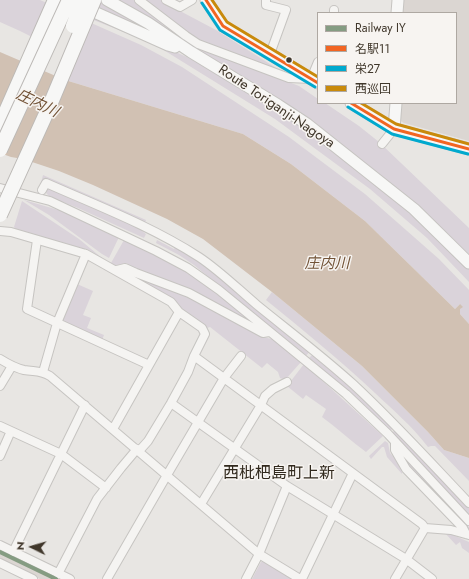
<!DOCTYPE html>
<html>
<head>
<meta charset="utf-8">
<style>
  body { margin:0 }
  #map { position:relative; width:469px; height:579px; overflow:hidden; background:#e8e6e3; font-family:Jost,"Noto Sans JP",sans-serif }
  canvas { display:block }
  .legend { position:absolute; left:317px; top:12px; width:140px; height:92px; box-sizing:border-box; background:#f7f4f1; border:1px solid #aea8a2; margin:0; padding:5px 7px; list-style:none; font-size:12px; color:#40372b }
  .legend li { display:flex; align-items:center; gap:8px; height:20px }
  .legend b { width:20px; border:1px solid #aea8a2 }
  .north { position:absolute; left:12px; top:527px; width:40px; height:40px; -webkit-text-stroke:3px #f7f4f1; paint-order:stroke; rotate:275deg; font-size:11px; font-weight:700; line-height:16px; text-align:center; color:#40372b }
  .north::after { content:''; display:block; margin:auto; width:14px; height:18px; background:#40372b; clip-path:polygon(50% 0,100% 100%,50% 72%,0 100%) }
</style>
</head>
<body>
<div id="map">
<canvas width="469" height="579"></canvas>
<ul class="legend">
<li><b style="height:5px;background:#859c82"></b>Railway IY</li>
<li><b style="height:5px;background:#f26522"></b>名駅11</li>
<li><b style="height:5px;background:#00a9ce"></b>栄27</li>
<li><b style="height:5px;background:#c98a0b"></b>西巡回</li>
</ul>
<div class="north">N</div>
</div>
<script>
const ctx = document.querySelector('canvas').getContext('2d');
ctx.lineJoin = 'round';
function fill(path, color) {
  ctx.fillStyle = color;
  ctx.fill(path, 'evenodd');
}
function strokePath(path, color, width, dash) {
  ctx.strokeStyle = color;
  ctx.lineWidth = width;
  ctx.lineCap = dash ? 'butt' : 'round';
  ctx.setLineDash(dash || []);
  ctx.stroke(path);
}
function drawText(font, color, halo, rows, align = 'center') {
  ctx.font = font + ' Jost,"Noto Sans JP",sans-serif';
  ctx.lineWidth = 3;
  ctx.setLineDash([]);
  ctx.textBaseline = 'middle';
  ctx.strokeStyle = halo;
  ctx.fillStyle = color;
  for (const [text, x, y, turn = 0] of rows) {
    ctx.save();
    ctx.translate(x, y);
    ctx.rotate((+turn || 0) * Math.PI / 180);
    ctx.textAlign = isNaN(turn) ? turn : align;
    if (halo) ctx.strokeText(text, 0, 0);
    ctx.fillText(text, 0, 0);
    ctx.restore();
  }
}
const built = new Path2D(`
  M402,0H469V141L404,123L399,120V103H456V13H402Z
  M0,549L64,579H40L0,560Z`);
const green = new Path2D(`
  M0,0H40L47,3L32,37L20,31L0,22Z
  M97,0H166L180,7L182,12L216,30L281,71H278L193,38L186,36L180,45L163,46L223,74L305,128L408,209L469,269V282L427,238L370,189L275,119L162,49L144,40L91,19Z
  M89,22L141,45L182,67L289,137L365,194L439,259L469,290V324L460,314V304L455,309L365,221L291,164L243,134L65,80Z
  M196,46L299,86L318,99V103H325L359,126L379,142L469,228V257L441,228L195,49Z
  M43,175L146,220L144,225L46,182L40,187Z
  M47,185L143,227L142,231L146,234L144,238L78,208L50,197L46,193L47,191L44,189Z
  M24,200L62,211L119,237L109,258L102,254L49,215Z
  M22,201L79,239L102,258L89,250L16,230L14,227Z
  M124,240C150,252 175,265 199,280C220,294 239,311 259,328L137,270L126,263L115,266L111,263Z
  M157,240L174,249L176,245L199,259L310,351L305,357L194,265L179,255L156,243Z
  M133,276L187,295L256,333L261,337L273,339L301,362L285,380L280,378L278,372L267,363L262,368L210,327L207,328L189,316L174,300Z
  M77,284L93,291L83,315L91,318L87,328L104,335L102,340L63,323L61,320Z
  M272,292L362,366L428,432L444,450L469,458V481L435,446H431L428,447C413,427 393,410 375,393C340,360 303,330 266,300Z
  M314,353L394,427L389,432L308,359Z
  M304,364L383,436L366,452C351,441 337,428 322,417L326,409L306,395L303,399L287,386Z
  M396,429L469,507V517L391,434Z
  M385,441L388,443L390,453L394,457L402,472V474L387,457L384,447H382L371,459L369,456Z
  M401,454L469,527V531L407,467Z
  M445,533L453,535L469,542V553L462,548L460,542L456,545Z
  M264,561L295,579H252L261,562Z`);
const water = new Path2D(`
  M0,52L65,80L243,134L291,164L365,221L455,309L460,304L463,307L460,309V314L469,324V458L444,450L428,432L362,366L272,292L203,239L167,219L93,185L59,171L23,159L11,157L0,153Z`);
const street = new Path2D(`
  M139,0L186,36L198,44L289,78L311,79L318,62
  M166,0L180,7L192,0
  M266,0V5L286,10L270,54
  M334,13V10
  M382,144L394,129
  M0,188L50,201L156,251L188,268L219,290L346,394L388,434L469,521
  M42,190L46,183C98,206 151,226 199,257C220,271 238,289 257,305C289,331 322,356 353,384C394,422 431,463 469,503
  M0,231L11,232L86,254L171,302L179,312L202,328L205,334L194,356L188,372L171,403L148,441L139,451
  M37,240L27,309L149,365
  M117,270L125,268L136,273L189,293L263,333L269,332
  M194,356L422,524L425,528L451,530L469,535
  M0,359C8,364 15,368 24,370C35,372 40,370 50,376L259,554L300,579
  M43,372L57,323L86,254
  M0,386L12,366
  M171,403L287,486L406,559L432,579
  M0,426L61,454L106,488
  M113,429L179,312
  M395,442V450L406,469L463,528L466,534
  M0,456L11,431
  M201,504L261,405L265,396L273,389L287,382
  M0,545L70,579
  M13,552L85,405
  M0,563L33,579
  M58,574L97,499L121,468L137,449
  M107,579L167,475L224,378L241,356
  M246,579L259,554L287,486
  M302,579L353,473
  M395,579L425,528`);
const secondary = new Path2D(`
  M107,0L148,23L191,52L278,105L307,124L414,209L469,263
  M206,0L223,26L318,83
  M83,7L168,45L175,47
  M397,13L398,0
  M351,103L394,129L469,149
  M394,129L396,103`);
const highway = new Path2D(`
  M0,125L55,0`);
const highwayBridge = new Path2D(`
  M73,26L83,0
  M0,150L69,0
  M0,215L50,105L94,0`);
const bus1 = new Path2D(`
  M206,0L223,26L318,83
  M351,103L394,129L469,149`);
const bus2 = new Path2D(`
  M202,3L220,30L315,87
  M348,107L392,134L468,154`);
const bus3 = new Path2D(`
  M212,0L227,22L318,77
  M361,103L396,124L469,144`);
const rail1 = new Path2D(`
  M0,552L56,579`);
const markers = [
  [289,60,3.5,"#40372b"]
];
const streetNames = [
  ["Route Toriganji-Nagoya",276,107,34]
];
const waterNames = [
  ["庄内川",37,104,26],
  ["庄内川",327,264]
];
const quarterNames = [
  ["西枇杷島町上新",279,474]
];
fill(built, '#dbd6d2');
fill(green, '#dad3da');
fill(water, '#d1c1b3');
strokePath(street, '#c6c4c1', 10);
strokePath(secondary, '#c6c4c1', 13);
strokePath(highway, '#bcb9b6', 16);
strokePath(street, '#f5f4f2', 8);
strokePath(secondary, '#f7f7f6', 11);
strokePath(highway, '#f7f7f6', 14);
strokePath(highwayBridge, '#bcb9b6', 16, []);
strokePath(highwayBridge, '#f7f7f6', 14);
strokePath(bus1, '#f26522', 3);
strokePath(bus2, '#00a9ce', 3);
strokePath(bus3, '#c98a0b', 3);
strokePath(rail1, '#859c82', 4);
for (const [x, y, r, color] of markers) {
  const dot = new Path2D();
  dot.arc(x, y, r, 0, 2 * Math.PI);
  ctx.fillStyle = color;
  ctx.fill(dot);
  strokePath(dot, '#f7f4f1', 1.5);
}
drawText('14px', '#40372b', '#f7f4f1', streetNames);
drawText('italic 15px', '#725337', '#f7f4f1', waterNames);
drawText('16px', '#31291d', '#f7f4f1', quarterNames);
</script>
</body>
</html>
